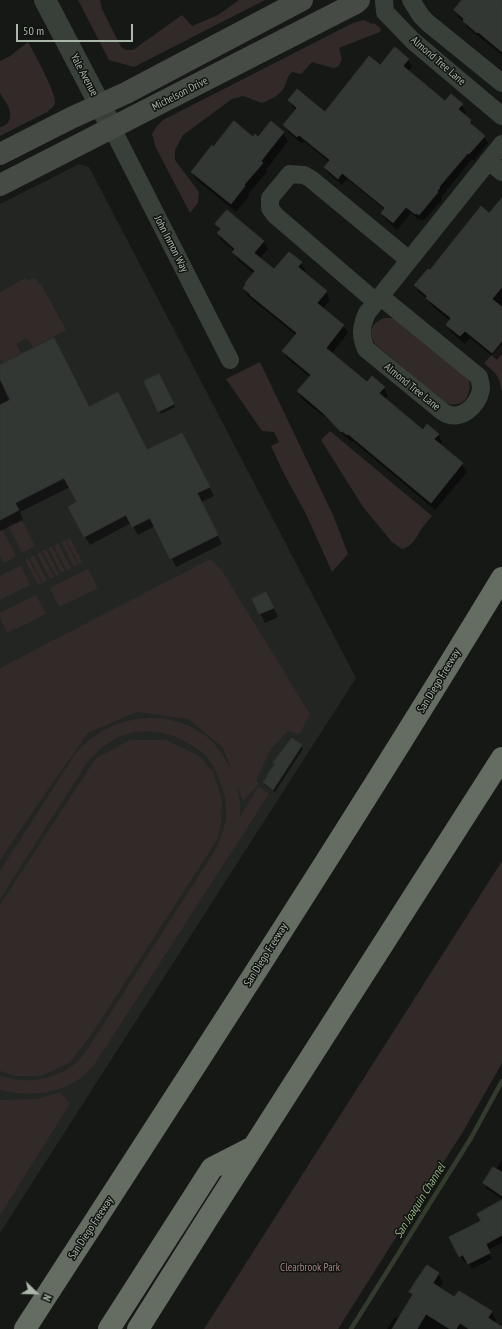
<!DOCTYPE html>
<html>
<head>
<meta charset="utf-8">
<style>
  body { margin:0 }
  #map { position:relative; width:502px; height:1329px; overflow:hidden; background:#161816; font-family:"PT Sans Narrow",sans-serif }
  canvas { display:block }
  .north { position:absolute; left:16px; top:1273px; width:40px; height:40px; -webkit-text-stroke:3px #111311; paint-order:stroke; rotate:113deg; font-size:11px; font-weight:700; line-height:16px; text-align:center; color:#abb7a8 }
  .north::after { content:''; display:block; margin:auto; width:14px; height:18px; background:#abb7a8; clip-path:polygon(50% 0,100% 100%,50% 72%,0 100%) }
  .scale { position:absolute; left:16px; top:24px; width:117px; height:18px; box-sizing:border-box; border:2px solid #abb7a8; border-top:0; padding-left:5px; font-size:12px; line-height:14px; white-space:nowrap; color:#abb7a8; -webkit-text-stroke:3px #111311; paint-order:stroke }
</style>
</head>
<body>
<div id="map">
<canvas width="502" height="1329"></canvas>
<div class="north">N</div>
<div class="scale">50 m</div>
</div>
<script>
const ctx = document.querySelector('canvas').getContext('2d');
ctx.lineJoin = 'round';
function fill(path, color) {
  ctx.fillStyle = color;
  ctx.fill(path, 'evenodd');
}
function strokePath(path, color, width, dash) {
  ctx.strokeStyle = color;
  ctx.lineWidth = width;
  ctx.lineCap = dash ? 'butt' : 'round';
  ctx.setLineDash(dash || []);
  ctx.stroke(path);
}
function drawText(font, color, halo, rows, align = 'center') {
  ctx.font = font + ' "PT Sans Narrow",sans-serif';
  ctx.lineWidth = 3;
  ctx.setLineDash([]);
  ctx.textBaseline = 'middle';
  ctx.strokeStyle = halo;
  ctx.fillStyle = color;
  for (const [text, x, y, turn = 0] of rows) {
    ctx.save();
    ctx.translate(x, y);
    ctx.rotate((+turn || 0) * Math.PI / 180);
    ctx.textAlign = isNaN(turn) ? turn : align;
    if (halo) ctx.strokeText(text, 0, 0);
    ctx.fillText(text, 0, 0);
    ctx.restore();
  }
}
const built = new Path2D(`
  M79,164L89,167L356,678L0,1233V204Z`);
const green = new Path2D(`
  M78,0H100L102,9L121,47L126,50H133L182,15L192,26L218,15L239,0H265L134,67L109,60Z
  M364,20L372,24L374,23L381,29L380,32L339,48L342,59L338,67L333,68L312,62L301,74L292,72C287,77 288,77 286,83C283,94 272,99 262,103L243,96L232,99L183,135L175,150V160L199,192L198,203L190,213L156,148L152,134L156,127L163,120L353,23Z
  M28,42C34,53 56,92 55,103C54,107 50,109 47,112L0,136V127C11,125 12,115 8,106C6,101 1,97 0,92C0,85 0,69 0,61L10,56Z
  M26,278L28,281L33,278L36,279L39,285L41,284L66,330L33,347L27,338L16,344L21,353L4,362L0,360V292Z
  M384,318H392L397,320L461,372C463,375 468,379 469,382C471,386 469,391 468,395C464,405 454,406 445,403L375,344C368,332 371,323 384,318Z
  M502,344V390H501C500,375 494,372 484,363Z
  M260,362L333,515L348,554L332,572L306,514L283,472L271,446L279,442L274,432L262,431L226,379Z
  M330,431L432,516C428,521 423,526 420,531C415,540 412,546 402,549L392,542L363,507L321,440Z
  M21,519L35,546L22,553L8,525Z
  M2,529L16,556L4,563L0,556V530Z
  M70,538L83,563L79,564L66,540Z
  M65,540L78,565L74,567L61,542Z
  M58,543L71,568L67,571L54,546Z
  M52,546L65,571L61,573L48,548Z
  M46,549L59,574L56,576L42,551Z
  M41,552L54,577L50,579L37,554Z
  M34,555L47,580L43,583L30,558Z
  M28,558L42,583L38,585L25,560Z
  M210,559L221,569L310,714L299,735L288,731L271,749L256,780L259,784L243,801L237,786L240,802V817L259,786L269,794L96,1062C92,1067 88,1072 83,1076C62,1095 27,1097 0,1090V1076C25,1084 56,1081 77,1062C80,1059 83,1054 87,1050L214,852C221,838 227,824 226,808C226,802 225,796 223,790C219,778 214,764 205,755C182,734 149,724 119,737C105,743 94,754 85,766L0,899V871L75,754C79,750 83,745 88,741C120,715 165,709 200,732C209,737 218,747 223,756C226,760 228,765 231,768L223,748L189,719L137,712L88,733L49,788L0,860V668Z
  M21,565L30,585L0,600V576Z
  M88,569L98,588L59,607L50,588Z
  M36,595L46,614L7,633L0,618V613Z
  M130,740H166L198,755L213,772L222,800L221,824L217,840L89,1038L69,1063L41,1076H16L0,1071V905L96,758Z
  M502,861V1063L464,1130L338,1329H204Z
  M61,1092L70,1104L0,1215V1100L37,1099Z`);
const shadow = new Path2D(`
  M463,0H502V55L468,28L464,22L459,18L455,10Z
  M408,59L412,67L408,71L445,102L462,105L466,112L464,115L471,121L475,128L484,136L488,143L474,161L472,159L443,195L441,198L442,200L423,221L420,219L419,220L411,213L397,230L386,220L382,213L385,210L347,179L342,185L329,174L325,167L329,162L304,141L302,144L288,132L284,125L296,110L293,107L289,100L325,113L380,66Z
  M283,133L288,141L266,170L267,172L248,194L249,196L236,212L197,180L192,172L213,148L253,138Z
  M502,200V354L497,360L470,338L465,344L452,333L447,325L450,321L432,306L428,299L420,293L415,285L490,215Z
  M216,224L263,241L268,249L260,258L275,271L289,253L301,263L306,271L303,273L326,292L330,300L323,309L344,326L348,333L331,354L367,384L384,388L388,396L385,399L423,431L438,435L442,442L440,445L462,464L467,472L435,510L353,441L352,442L346,438L329,420L302,399L298,391L310,377L287,358L283,351L296,335L256,303L248,296L244,288L254,274L238,260L233,252L234,251L222,241L218,234L220,231Z
  M54,339L89,408L148,451L187,443L214,496L201,502L222,544L176,567L155,526L138,535L131,523L90,545L85,537L78,503L70,487L20,512L23,520L0,531V367Z
  M160,377L175,407L161,414L145,382Z
  M253,600L271,602L278,617L265,623Z
  M292,740L301,746L303,749L275,792L265,785L264,783Z
  M502,1160V1199L487,1189L484,1183L496,1170Z
  M502,1202V1243L488,1250L492,1259L472,1269L467,1260L464,1262L460,1256L482,1221Z
  M427,1267L438,1274L443,1282L439,1289L455,1299L491,1312L496,1320L494,1323L499,1329H387L395,1317L399,1320L413,1296L410,1292Z`);
const stream = new Path2D(`
  M351,1329L471,1138L502,1081`);
const building = new Path2D(`
  M462,0H502V52L478,32L477,33L463,21L464,19L454,10Z
  M395,47L409,59L403,66L445,101L451,94L463,104L458,109L471,120L470,123L485,136L469,154L468,153L439,187L440,188L437,191L438,192L419,215L416,213L415,214L406,207L393,223L381,213L385,208L342,173L338,179L324,167L330,160L299,135L297,137L283,125L297,108L288,100L297,89L325,112L369,56L380,65Z
  M234,121L253,137L255,134L258,137L271,121L284,132L261,161L263,163L244,185L245,186L231,204L191,172L212,145L213,147Z
  M502,198V287L492,299L502,307V341L492,353L465,331L460,336L446,325L451,318L426,298L427,296L414,285L428,269L430,270L481,206L489,213Z
  M227,210L264,241L254,253L274,269L289,252L302,262L298,267L327,291L317,303L344,325L326,348L367,382L372,376L385,387L379,393L423,430L427,424L439,434L434,439L463,463L431,503L348,434L347,435L342,431L341,432L323,413L297,391L311,375L282,351L297,333L250,295H251L243,288L246,284L245,283L255,271L232,252L235,249L217,233L221,229L215,224Z
  M54,338L89,407L118,392L147,450L182,433L210,487L197,493L218,535L170,559L150,518L132,527L126,515L84,537L68,507L77,502L64,478L15,503L19,510L0,520V405L10,400L0,379V365Z
  M159,374L174,404L158,412L144,381Z
  M266,592L274,608L259,614L252,599Z
  M292,738L302,745L273,790L263,782L268,776L267,775L275,764L273,763Z
  M493,1167L502,1172V1196L483,1183Z
  M502,1200V1235L486,1244L490,1253L468,1264L463,1255L459,1257L449,1237L481,1221L477,1214Z
  M427,1265L439,1273L433,1283L454,1297L459,1291L492,1311L488,1318L502,1327V1329H469L460,1323L456,1329H450L426,1314L417,1329H392L413,1294L409,1292Z`);
const minor = new Path2D(`
  M384,0L385,12L413,41L502,116
  M411,0L421,16L428,23L502,83
  M112,128L230,360
  M488,161L502,172
  M381,297L479,377C480,381 481,385 481,389C478,406 460,423 443,412L366,349C360,335 361,327 367,313L502,144
  M376,302L275,215L270,208V198L290,174L304,175L311,179L409,260`);
const tertiary = new Path2D(`
  M45,0L112,128`);
const secondary = new Path2D(`
  M0,154L71,118L126,93L302,0
  M0,185L356,3L359,0`);
const motorway = new Path2D(`
  M25,1329C186,1080 348,832 502,578
  M109,1329L212,1168L253,1147
  M138,1329L206,1221L502,758`);
const streetNames = [
  ["Almond Tree Lane",438,61,41],
  ["Yale Avenue",84,75,62],
  ["Michelson Drive",180,94,-27],
  ["John Inmon Way",171,244,63],
  ["Almond Tree Lane",412,387,39],
  ["San Diego Freeway",439,681,-59],
  ["San Diego Freeway",266,955,-58],
  ["San Diego Freeway",91,1228,-57]
];
const parkNames = [
  ["Clearbrook Park",310,1268]
];
const waterNames = [
  ["San Joaquin Channel",420,1201,-58]
];
fill(built, '#222522');
fill(green, '#312a28');
fill(shadow, '#0007');
strokePath(stream, '#333b2c', 4.5);
fill(building, '#333733');
strokePath(building, '#303430', 1);
strokePath(minor, '#393f39', 18);
strokePath(tertiary, '#393f39', 22);
strokePath(secondary, '#464c45', 22);
strokePath(motorway, '#656d63', 22);
drawText('11px', '#abb7a8', '#111311', streetNames);
drawText('11px', '#a28580', '#111311', parkNames);
drawText('italic 12px', '#95b180', '#111311', waterNames);
</script>
</body>
</html>
